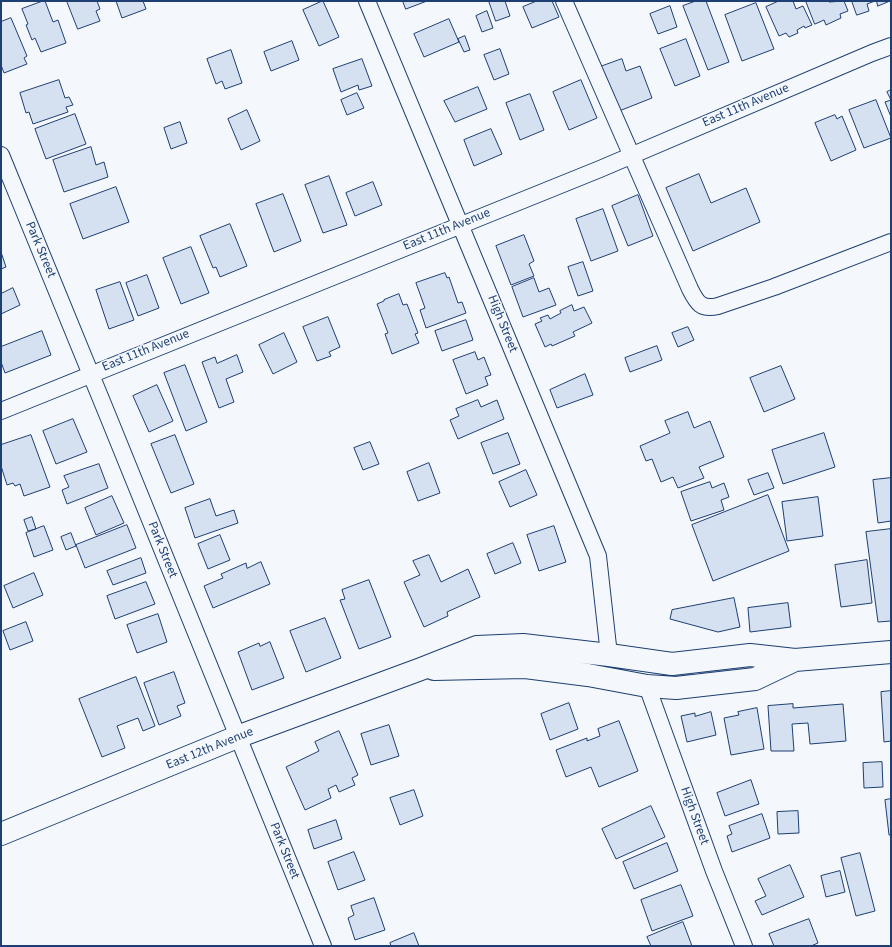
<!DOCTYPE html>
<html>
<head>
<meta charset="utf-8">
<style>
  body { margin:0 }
  #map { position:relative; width:892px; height:947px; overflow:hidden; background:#f4f7fb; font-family:"Source Sans 3",sans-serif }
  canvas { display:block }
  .frame { position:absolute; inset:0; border:2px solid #1d3f73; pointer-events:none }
</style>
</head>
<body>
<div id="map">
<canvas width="892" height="947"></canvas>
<div class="frame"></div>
</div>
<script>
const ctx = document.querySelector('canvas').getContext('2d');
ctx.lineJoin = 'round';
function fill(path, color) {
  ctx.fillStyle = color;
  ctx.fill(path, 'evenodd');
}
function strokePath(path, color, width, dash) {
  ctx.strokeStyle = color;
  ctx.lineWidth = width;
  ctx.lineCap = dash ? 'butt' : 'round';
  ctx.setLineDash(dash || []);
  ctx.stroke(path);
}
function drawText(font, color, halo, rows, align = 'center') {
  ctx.font = font + ' "Source Sans 3",sans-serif';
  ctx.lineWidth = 3;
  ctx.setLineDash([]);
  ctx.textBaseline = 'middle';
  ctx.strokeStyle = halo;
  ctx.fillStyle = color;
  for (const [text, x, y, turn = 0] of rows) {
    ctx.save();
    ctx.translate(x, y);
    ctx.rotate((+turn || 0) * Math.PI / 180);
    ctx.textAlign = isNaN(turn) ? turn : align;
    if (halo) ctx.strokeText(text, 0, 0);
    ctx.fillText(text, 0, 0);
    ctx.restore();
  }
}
const building = new Path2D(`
  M43,1H45L53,22L58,20L66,43L41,52L35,38L32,40L26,25L28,24L22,9Z
  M67,1H97L100,9L96,11L100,21L78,29Z
  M114,1H143L146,9L122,18L116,1Z
  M323,1L339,37L319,46L303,10Z
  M403,1H427L406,9Z
  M489,1H505L510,16L496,21Z
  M537,1H552L559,17L532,28L523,7Z
  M696,1H706L729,62L708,70L683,6Z
  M779,1H793L796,9L803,6L812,25L805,28L804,26L797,30L798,33L789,37L786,33L779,36L766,7Z
  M806,1H829V2L844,1L848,11L840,14L841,18L826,25L824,20L815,24Z
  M852,1H875L867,4L869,11L857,15Z
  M877,1H890L878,6Z
  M756,3L774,49L742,61L725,15Z
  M670,6L677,27L658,34L650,14Z
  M487,11L493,28L482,32L476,16Z
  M11,18L27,56L24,58L27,64L4,73L1,65V22Z
  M449,19L459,42L424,57L414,34Z
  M465,36L470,50L464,52L458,39Z
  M686,39L700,76L675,86L660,49Z
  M292,41L299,60L271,71L264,52Z
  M500,49L509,74L494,80L484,55Z
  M231,50L242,83L225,89L222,81L216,84L207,59Z
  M362,59L372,86L359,90L358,85L341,92L333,69Z
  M622,59L626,71L640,66L652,98L619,111L600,67Z
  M59,80L65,98L69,97L73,105L66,107L68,112L33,124L29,112L26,113L20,93Z
  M581,80L597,118L569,130L553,92Z
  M478,87L487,109L455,122L444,101Z
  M891,90V117L885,102L891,100L887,92Z
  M357,93L364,108L347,115L341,100Z
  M530,94L544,130L520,140L506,103Z
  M876,100L891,138L864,148L849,110Z
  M247,110L260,141L241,150L228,119Z
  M75,114L86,144L46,159L35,129Z
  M835,115L837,119L842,116L856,150L831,161L815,123Z
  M180,122L187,143L171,149L164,128Z
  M491,129L502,154L474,166L464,140Z
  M91,147L96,165L104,162L108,177L64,192L53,160Z
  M699,174L711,203L746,188L760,222L693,251L666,188Z
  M329,176L347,225L323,233L305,185Z
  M373,182L382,205L355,216L346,193Z
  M116,187L129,222L83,239L70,204Z
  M283,194L301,241L274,252L256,204Z
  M638,195L653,236L628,246L612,206Z
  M603,209L618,251L591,261L576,219Z
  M230,224L247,266L220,277L216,267L213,268L200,236Z
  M524,235L534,261L529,264L534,276L511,285L496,246Z
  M191,247L209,293L181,304L163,258Z
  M1,252L6,267L1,269Z
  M583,262L593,291L578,296L568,267Z
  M445,273L447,278L449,277L458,303L462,302L466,313L426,328L420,310L425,308L416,283Z
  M147,275L159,308L138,316L126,283Z
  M534,278L539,292L549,288L556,305L523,317L512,287Z
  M120,282L134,320L109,329L96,290Z
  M13,288L20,305L1,314V294Z
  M399,294L403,305L407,304L418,333L415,334L419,343L392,354L385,334L388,333L377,304L384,301V300Z
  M572,305L574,311L584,307L592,323L573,332L575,336L552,346L551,344L545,347L535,324L542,321L540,318L548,315L550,319L561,313L560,311Z
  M328,317L340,347L329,352L331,356L317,361L303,327Z
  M466,320L473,340L442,351L435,331Z
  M688,327L694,340L678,347L672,333Z
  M42,331L51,355L5,373L1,362V347Z
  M284,333L297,362L273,374L259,345Z
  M657,346L662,360L630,372L625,358Z
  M475,352L478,360L484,357L491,375L485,377L488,385L466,394L453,360Z
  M237,355L243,372L226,379L234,402L219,408L202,362L215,357L217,363Z
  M185,365L207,422L186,431L164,373Z
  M781,366L795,399L764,412L750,378Z
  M585,374L593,395L557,408L550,390Z
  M157,385L173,421L149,432L133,396Z
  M478,400L481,407L497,400L504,419L458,439L450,420L459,416L456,409Z
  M688,412L694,428L710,421L724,457L699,467L704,478L678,488L673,477L661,482L652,459L646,461L640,446L670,433L665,421Z
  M73,419L87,452L56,464L43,431Z
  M508,433L520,464L493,474L481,443Z
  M824,433L835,467L783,484L772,450Z
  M31,435L50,487L24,496L20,484L15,486L13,483L7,485L1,466V445Z
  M175,435L194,484L171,493L151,444Z
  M370,442L379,464L363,470L354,448Z
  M429,463L440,493L418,501L407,472Z
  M99,464L108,488L67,504L62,490L69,487L64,476Z
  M526,470L537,495L510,507L499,482Z
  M768,473L774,488L754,495L748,480Z
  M891,478V521L878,523L873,480Z
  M710,482L712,488L724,483L729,497L721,500L724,510L691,521L681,492Z
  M768,495L789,551L713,581L692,525Z
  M112,496L124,523L96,535L85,508Z
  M818,497L823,536L787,541L782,502Z
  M210,499L216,516L234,510L238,523L195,538L185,508Z
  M32,517L36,529L28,531L24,520Z
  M127,525L136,548L85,568L76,545Z
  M44,526L53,550L34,557L26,533Z
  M554,526L566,562L539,571L527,535Z
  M891,529V621L878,622L866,532Z
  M71,533L76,546L66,550L61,537Z
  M220,535L230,560L208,569L198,544Z
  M513,543L521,563L495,574L487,554Z
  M429,555L441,582L468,569L480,597L447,612L448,616L424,627L404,582L420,575L413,561Z
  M141,558L146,573L113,585L107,571Z
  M867,560L872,603L841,607L835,565Z
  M261,562L270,584L213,608L204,586L223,578L221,574L246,563L247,568Z
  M34,573L43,595L13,608L4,586Z
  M369,580L391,637L359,649L340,600L345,599L342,590Z
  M146,582L155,604L115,619L107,596Z
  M734,598L740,627L718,632L670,619L672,610Z
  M788,603L791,627L750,632L748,608Z
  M158,614L167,642L137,653L127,625Z
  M325,618L341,658L306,672L290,631Z
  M26,622L33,641L10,650L3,631Z
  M270,642L284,678L252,690L238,652L259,643L260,646Z
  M174,672L185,703L177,706L181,716L159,725L144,683Z
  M136,677L155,726L143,731L138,718L117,726L125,748L102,757L79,699Z
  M891,691V741L884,742L881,692Z
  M569,703L578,729L550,740L541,714Z
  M793,704V708L843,704L846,741L810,744L808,723L792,724L794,751H771L768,706Z
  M757,708L764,749L731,755L724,718L739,715L738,712Z
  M711,712L716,735L687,742L681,716L695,713V716Z
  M619,721L638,771L599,787L591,767L566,777L556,750L587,738V741L600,736L598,729Z
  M389,725L399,756L371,765L361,734Z
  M339,731L358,775L352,778L355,785L339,792L336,785L328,789L331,798L305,810L286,767L319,751L315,742Z
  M882,762L883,787L864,788L863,763Z
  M751,780L759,804L725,816L717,793Z
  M414,790L423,816L400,825L390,798Z
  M891,799V835H889L885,800Z
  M651,806L665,837L616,859L602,829Z
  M798,811L799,833L778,834L777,812Z
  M762,814L770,838L732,852L727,836L732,834L729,826Z
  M336,820L342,839L314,849L308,830Z
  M667,843L678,871L634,889L623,862Z
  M354,852L365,880L338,890L328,862Z
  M860,853L875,911L856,916L841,858Z
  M790,865L804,897L762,915L755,901L766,896L758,879Z
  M840,871L845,892L826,897L821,876Z
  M681,885L693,916L652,931L641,900Z
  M374,898L385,930L355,940L348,918L354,915L351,906Z
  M809,919L818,943L811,946H774L769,934Z
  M683,922L692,946H651L647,937Z
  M414,933L419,946H391L390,943Z`);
const street = new Path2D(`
  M367,1L598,556L609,655
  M564,1L690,289C697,303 701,310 718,306L774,287L891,242
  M1,155C110,418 215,683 323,946
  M1,411L600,169L872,53L891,46
  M647,686L714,871L744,946`);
const secondary = new Path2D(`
  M434,669L525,667L588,675L647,686L676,688L755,679L795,660
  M1,834L237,737L421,669L477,647L523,645L609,655L672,664L750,655L795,660L891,652`);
const streetNames = [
  ["East 11th Avenue",746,106,-23],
  ["East 11th Avenue",447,230,-22],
  ["Park Street",40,250,67],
  ["High Street",502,324,68],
  ["East 11th Avenue",146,351,-22],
  ["Park Street",162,550,68],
  ["East 12th Avenue",210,749,-22],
  ["High Street",694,816,70],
  ["Park Street",284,851,68]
];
fill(building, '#d5e0f0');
strokePath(building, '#1d3f73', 1);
strokePath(street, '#1d3f73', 18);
strokePath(secondary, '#1d3f73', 24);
strokePath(street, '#f4f7fb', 16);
strokePath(secondary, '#f4f7fb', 22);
drawText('13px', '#1d3f73', '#f4f7fb', streetNames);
</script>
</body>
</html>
